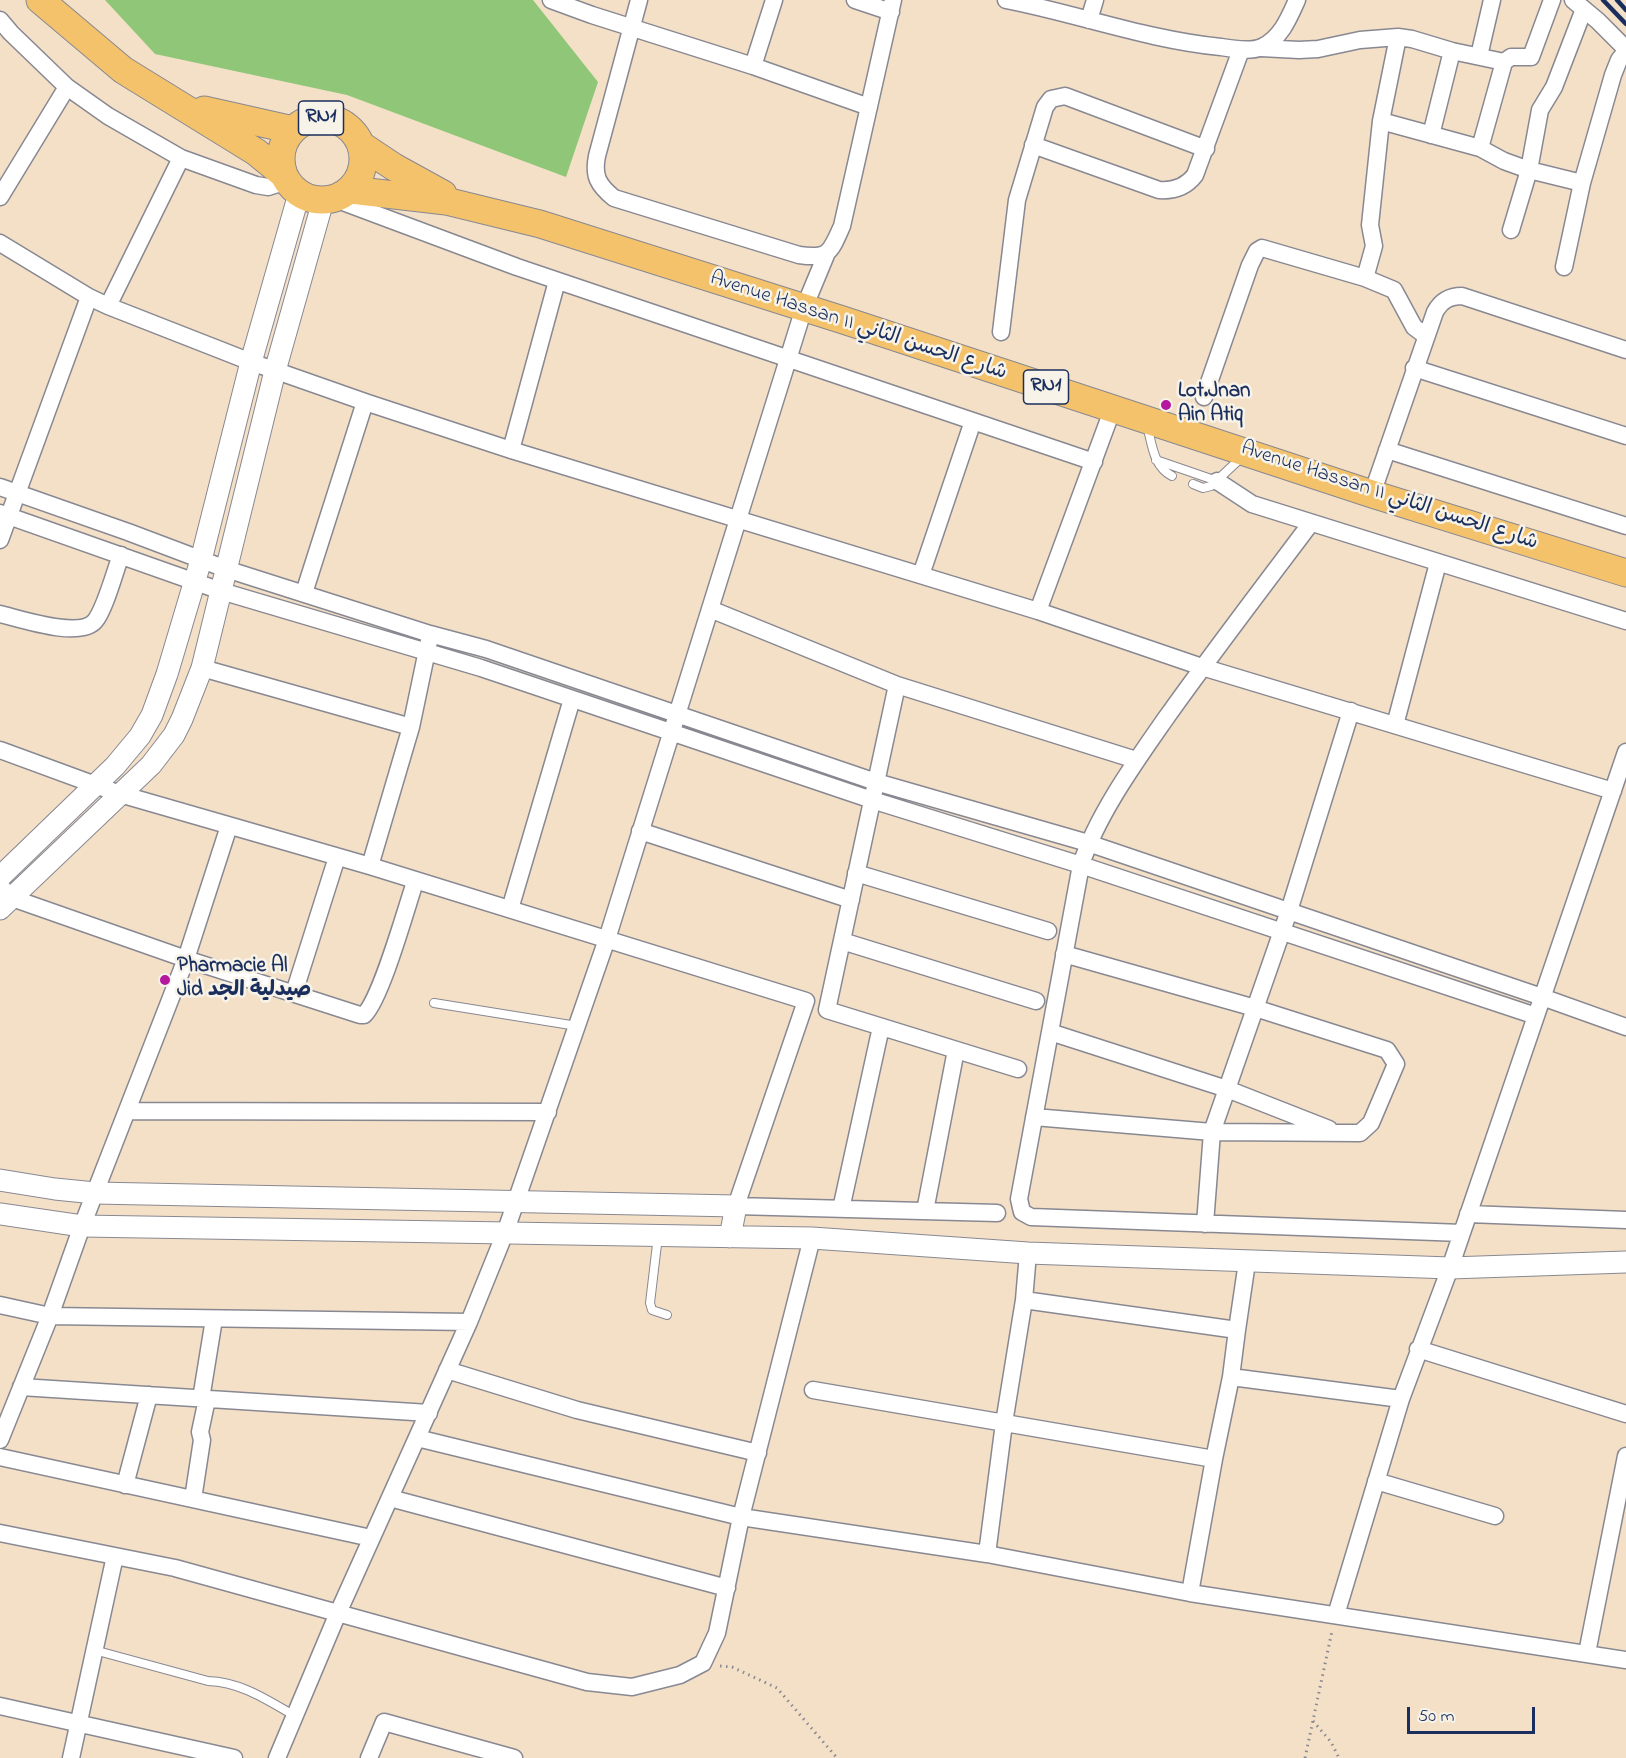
<!DOCTYPE html>
<html>
<head>
<meta charset="utf-8">
<style>
  body { margin:0 }
  #map { position:relative; width:1626px; height:1758px; overflow:hidden; background:#f4e0c7; font-family:"Indie Flower",sans-serif }
  canvas { display:block }
  .scale { position:absolute; left:1407px; top:1707px; width:128px; height:27px; box-sizing:border-box; border:3px solid #1b2f5e; border-top:0; padding-left:8px; font-size:18px; line-height:21px; white-space:nowrap; color:#1b2f5e; -webkit-text-stroke:4px #f7f3e8; paint-order:stroke }
</style>
</head>
<body>
<div id="map">
<canvas width="1626" height="1758"></canvas>
<div class="scale">50 m</div>
</div>
<script>
const ctx = document.querySelector('canvas').getContext('2d');
ctx.lineJoin = 'round';
function fill(path, color) {
  ctx.fillStyle = color;
  ctx.fill(path, 'evenodd');
}
function strokePath(path, color, width, dash) {
  ctx.strokeStyle = color;
  ctx.lineWidth = width;
  ctx.lineCap = dash ? 'butt' : 'round';
  ctx.setLineDash(dash || []);
  ctx.stroke(path);
}
function drawText(font, color, halo, rows, align = 'center') {
  ctx.font = font + ' "Indie Flower","Playpen Sans Arabic",sans-serif';
  ctx.lineWidth = 5;
  ctx.setLineDash([]);
  ctx.textBaseline = 'middle';
  ctx.strokeStyle = halo;
  ctx.fillStyle = color;
  for (const [text, x, y, turn = 0] of rows) {
    ctx.save();
    ctx.translate(x, y);
    ctx.rotate((+turn || 0) * Math.PI / 180);
    ctx.textAlign = isNaN(turn) ? turn : align;
    if (halo) ctx.strokeText(text, 0, 0);
    ctx.fillText(text, 0, 0);
    ctx.restore();
  }
}
const green = new Path2D(`
  M105,0H533L598,82L566,177L347,95L155,54Z`);
const path = new Path2D(`
  M720,1666L732,1667L777,1688L837,1758
  M1313,1721L1331,1742L1339,1758
  M1305,1758L1332,1631`);
const service = new Path2D(`
  M1147,425C1152,444 1153,466 1172,476
  M1156,460L1217,481
  M1193,484L1203,488L1211,486L1243,456
  M434,1003L577,1026
  M658,1236L650,1303L652,1310L667,1315
  M94,1650L208,1681C241,1682 267,1700 295,1716`);
const minor = new Path2D(`
  M551,0L592,15L753,66L869,107
  M639,0L597,156C593,176 598,185 614,198L799,255C829,259 830,253 842,226L893,0
  M855,0L891,12
  M1006,0C1078,14 1148,40 1221,47C1233,49 1251,52 1262,47C1281,38 1289,18 1297,0
  M1573,0L1598,21L1626,49
  M0,20L11,33L67,87L108,116L181,158L256,185L268,187L287,181
  M1089,20L1095,0
  M1261,48L1299,50L1318,49L1360,40L1398,37L1412,39L1452,51L1504,62L1511,57H1531L1552,0
  M1479,56L1492,0
  M1504,62L1480,148L1504,161L1529,170L1511,230
  M753,66L774,0
  M1381,121L1480,148
  M1431,135L1452,51
  M1033,145L1159,190C1174,191 1186,187 1195,175L1241,50
  M1582,183L1529,170L1540,110L1554,87L1584,9
  M0,197L67,87
  M335,199L517,267L1094,462
  M0,243L89,297L108,306L251,362L365,402L304,593
  M1564,267L1582,183L1613,75L1619,60L1626,51
  M1365,278L1374,246L1370,225L1381,121L1398,37
  M108,306L181,158
  M1001,332L1017,200L1045,107L1051,99L1065,96L1206,149
  M1414,368L1626,436
  M1204,397L1250,265L1257,251L1262,248L1365,278L1394,290L1414,327L1426,336
  M365,402L511,450L1038,611L1202,667L1613,791
  M511,450L557,281
  M1387,450L1626,526
  M1217,481L1252,504L1626,621
  M0,487L128,532L226,569L430,634L486,649L876,782L1088,843L1542,997L1626,1027
  M1372,494L1435,312C1441,301 1449,296 1462,296L1626,350
  M0,513L221,591L481,668L872,800L1081,865L1536,1016
  M1311,523C1262,588 1213,652 1166,718C1136,761 1097,815 1081,865L1019,1199L1022,1212L1031,1217L1462,1233
  M0,540L89,297
  M921,575L973,421
  M710,609L897,685
  M1038,611L1113,408
  M0,614C21,619 80,639 95,621C105,609 115,571 121,555
  M202,668L411,727
  M1395,725L1438,563
  M0,750L120,794L370,866L806,1001L736,1206L997,1213
  M640,831L851,900
  M370,866L411,727L429,641
  M856,873L1048,931
  M0,886L12,898L186,959L360,1015H364C381,999 406,909 415,882
  M510,909L572,699
  M842,941L1036,1001
  M294,993L337,857
  M1050,1032L1227,1089L1329,1129
  M1018,1069L827,1010L897,685L1136,760
  M127,1111L548,1112
  M1034,1117L1212,1132L1360,1133L1371,1123L1396,1064L1387,1050L1255,1008L1064,954
  M841,1209L881,1027
  M925,1211L956,1050
  M1468,1214L1626,1220
  M1205,1224L1212,1132L1289,911L1351,711
  M1024,1300L1237,1330L1231,1377L1214,1459L1190,1593
  M0,1305L50,1316L469,1322
  M1237,1330L1247,1262
  M1418,1349L1626,1414
  M447,1370L577,1410L758,1453
  M1231,1377L1401,1399
  M21,1387L429,1413
  M813,1390L1214,1459
  M201,1399L214,1319
  M417,1438L741,1517L987,1554L1190,1593L1626,1660
  M0,1440L50,1316L82,1226L186,959L229,826
  M0,1457L371,1538
  M1376,1481L1495,1516
  M125,1485L149,1395
  M390,1498L727,1588
  M193,1499L202,1440L200,1432L207,1399
  M0,1533L175,1568L587,1682L632,1687L680,1675L703,1663L717,1633L741,1517L812,1238
  M987,1554L1004,1423L1024,1300L1028,1253
  M1336,1615L1401,1399L1450,1268L1626,752
  M1587,1653L1626,1456
  M0,1706L234,1758
  M71,1758L115,1556
  M277,1758L338,1613L469,1322L505,1233L607,939L804,308L826,255
  M369,1758L384,1722L514,1758`);
const tertiary = new Path2D(`
  M0,877L115,766L140,736L152,715L167,674L201,560L251,362L299,194
  M0,909L151,765L174,735L182,719L202,668L275,371L323,201
  M0,1180L55,1189L95,1193L736,1206L730,1237
  M0,1214L82,1226L812,1238L1028,1253L1450,1268L1626,1262`);
const primary = new Path2D(`
  M40,0L123,70L256,152L283,174
  M204,110L293,130
  M281 159a41 41 0 1 1 82 0a41 41 0 1 1-82 0Z
  M361,145L394,167L443,194
  M351,190L446,201L540,224L843,320L1372,494L1626,573`);
const rail = new Path2D(`
  M1603,0L1626,24
  M1617,0L1626,10`);
const markers = [
  [1166,405,6,"#b5179e"],
  [165,980,6,"#b5179e"]
];
const shields = [
  [321,118,45],
  [1046,387,45]
];
const shieldNames = [
  ["RN1",321,118],
  ["RN1",1046,387]
];
const streetNames = [
  ["Avenue Hassan II شارع الحسن الثاني",858,327,18],
  ["Avenue Hassan II شارع الحسن الثاني",1389,497,18]
];
const poiNames = [
  ["Lot.Jnan",1178,393],
  ["Ain Atiq",1178,417],
  ["Pharmacie Al",177,968],
  ["Jid صيدلية الجد",177,992]
];
fill(green, '#8fc678');
strokePath(service, '#888892', 10);
strokePath(minor, '#888892', 19);
strokePath(tertiary, '#888892', 23);
strokePath(primary, '#888892', 29);
strokePath(path, '#888892', 3, [1.5, 4.5]);
strokePath(service, '#fff', 8);
strokePath(minor, '#fff', 16);
strokePath(tertiary, '#fff', 21);
strokePath(primary, '#f3c26a', 27);
strokePath(rail, '#1b2f5e', 4.5);
for (const [x, y, r, color] of markers) {
  const dot = new Path2D();
  dot.arc(x, y, r, 0, 2 * Math.PI);
  ctx.fillStyle = color;
  ctx.fill(dot);
  strokePath(dot, '#f7f3e8', 2);
}
for (const [x, y, w] of shields) {
  const box = new Path2D();
  box.roundRect(x - w / 2, y - 17, w, 34, 4.5);
  ctx.fillStyle = '#f7f3e8';
  ctx.fill(box);
  strokePath(box, '#1b2f5e', 1.5);
}
drawText('bold 20px', '#1b2f5e', null, shieldNames);
drawText('21px', '#1b2f5e', '#f7f3e8', streetNames);
drawText('bold 21px', '#1b2f5e', '#f7f3e8', poiNames, 'left');
</script>
</body>
</html>
